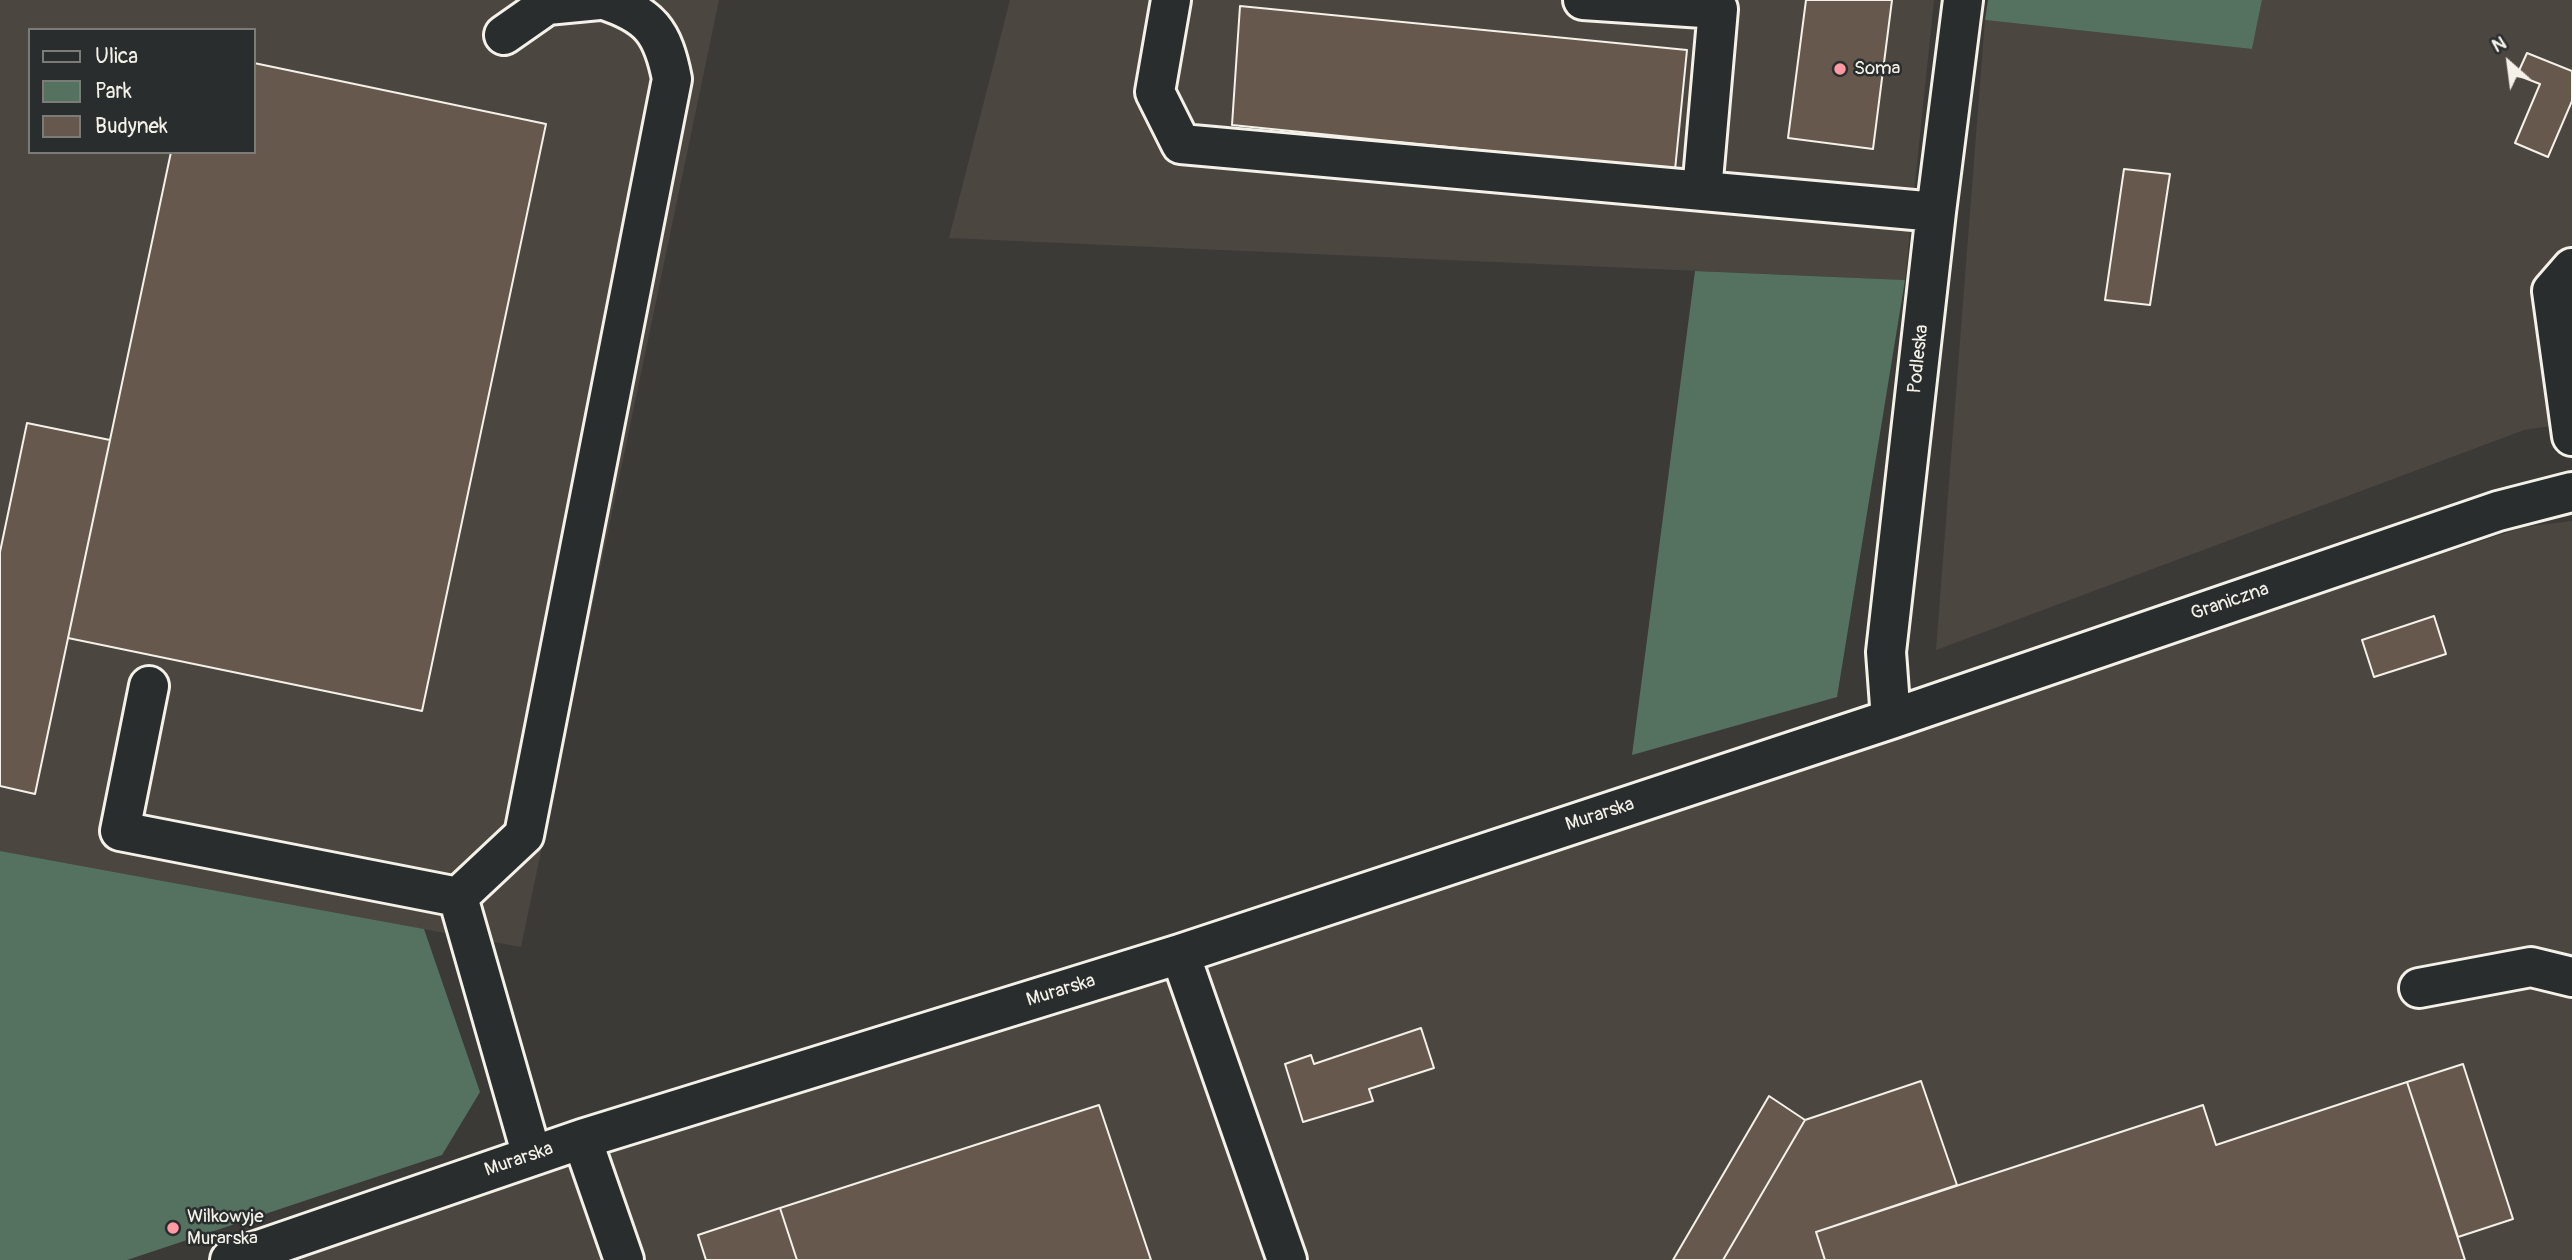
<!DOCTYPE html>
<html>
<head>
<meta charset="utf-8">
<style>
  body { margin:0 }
  #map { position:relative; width:2572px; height:1260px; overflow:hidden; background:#3c3a37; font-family:Pangolin,sans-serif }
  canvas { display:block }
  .legend { position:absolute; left:28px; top:28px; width:228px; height:126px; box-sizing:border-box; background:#2a2d2e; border:2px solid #7b7b78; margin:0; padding:9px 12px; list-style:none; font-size:21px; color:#f4f1e8 }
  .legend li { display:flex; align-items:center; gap:14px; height:35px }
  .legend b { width:35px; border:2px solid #7b7b78 }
  .north { position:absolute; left:2474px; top:28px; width:70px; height:70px; -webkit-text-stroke:5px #2a2d2e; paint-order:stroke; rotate:332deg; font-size:19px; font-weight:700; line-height:28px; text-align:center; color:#f4f1e8 }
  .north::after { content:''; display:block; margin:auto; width:24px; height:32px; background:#f4f1e8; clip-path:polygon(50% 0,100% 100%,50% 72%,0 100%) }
</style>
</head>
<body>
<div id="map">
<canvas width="2572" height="1260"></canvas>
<ul class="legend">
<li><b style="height:9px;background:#2a2d2e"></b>Ulica</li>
<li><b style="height:19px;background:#557160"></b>Park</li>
<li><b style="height:19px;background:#66584d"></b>Budynek</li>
</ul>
<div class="north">N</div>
</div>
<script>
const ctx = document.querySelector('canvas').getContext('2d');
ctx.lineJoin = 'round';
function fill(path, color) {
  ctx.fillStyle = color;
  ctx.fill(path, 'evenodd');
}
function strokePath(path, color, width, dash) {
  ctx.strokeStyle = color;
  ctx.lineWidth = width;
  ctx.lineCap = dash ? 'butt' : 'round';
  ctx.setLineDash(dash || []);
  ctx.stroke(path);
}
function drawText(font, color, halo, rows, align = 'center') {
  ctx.font = font + ' Pangolin,sans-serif';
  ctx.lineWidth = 5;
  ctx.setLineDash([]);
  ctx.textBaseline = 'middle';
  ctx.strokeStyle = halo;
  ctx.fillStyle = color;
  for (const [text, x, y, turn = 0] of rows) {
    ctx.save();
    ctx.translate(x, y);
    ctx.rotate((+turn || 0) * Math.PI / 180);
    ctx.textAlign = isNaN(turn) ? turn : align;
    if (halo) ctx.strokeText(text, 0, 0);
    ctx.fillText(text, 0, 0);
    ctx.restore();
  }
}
const built = new Path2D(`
  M0,0H719L521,947L0,851ZM30,30H254V152H30Z
  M1010,0H1934L1905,280L949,238Z
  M2262,0H2572V423L2524,430L1936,650L1985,20L2252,49Z
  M2572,521V1260H280L2524,527Z`);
const green = new Path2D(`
  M1988,0H2262L2252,49L1985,20Z
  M1695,271L1905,280L1837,697L1632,755Z
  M0,851L424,929L480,1092L442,1155L127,1260H0Z`);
const building = new Path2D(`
  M1806,0H1892L1873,149L1788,138Z
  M1240,6L1687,50L1675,170L1232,125Z
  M2527,53L2572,71V101L2548,157L2515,143L2540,84L2517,75Z
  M254,63L546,124L422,711L68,638L171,152H254Z
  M2124,169L2170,174L2150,305L2105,300Z
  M27,423L110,440L35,794L0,786V552Z
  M2434,616L2446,654L2374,677L2362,640Z
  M1421,1028L1434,1068L1369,1089L1373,1101L1303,1122L1285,1064L1311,1055L1314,1064Z
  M2463,1064L2513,1219L2458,1237L2407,1082Z
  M1921,1081L1957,1185L1816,1232L1825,1260H1723L1805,1120Z
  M2407,1082L2465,1260H1825L1816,1232L2203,1105L2216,1145Z
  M1769,1096L1805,1120L1723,1260H1673Z
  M1099,1105L1151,1260H797L780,1208Z
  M780,1208L797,1260H706L698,1235Z`);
const minor = new Path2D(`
  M1171,0L1155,92L1181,144L1936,212
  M1583,0L1718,9L1702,191
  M504,35L547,5L599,0
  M2572,268L2552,291L2572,436
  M149,686L120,831L458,897L532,1156
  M1891,719L1886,652L1936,212L1963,0
  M458,897L524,835L672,79C663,32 650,15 604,0
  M1180,954L1287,1260
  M2419,988L2531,967L2572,977
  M582,1139L624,1260
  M230,1260L582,1139L1180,954L1891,719L2498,511L2572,492`);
const markers = [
  [1840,69,7,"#ff9aa2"],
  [173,1228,7,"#ff9aa2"]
];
const poiNames = [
  ["Soma",1854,69],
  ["Wilkowyje",187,1217],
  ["Murarska",187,1239]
];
const streetNames = [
  ["Podleska",1919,359,-84],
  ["Graniczna",2230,602,-19],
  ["Murarska",1600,815,-18],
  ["Murarska",1061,991,-17],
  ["Murarska",519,1160,-19]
];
fill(built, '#4c4641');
fill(green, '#557160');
fill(building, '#66584d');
strokePath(building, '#f4f1e8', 2);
strokePath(minor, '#f4f1e8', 44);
strokePath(minor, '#2a2d2e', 38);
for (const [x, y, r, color] of markers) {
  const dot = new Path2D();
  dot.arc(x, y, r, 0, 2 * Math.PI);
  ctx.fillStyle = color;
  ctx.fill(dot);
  strokePath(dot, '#2a2d2e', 2.5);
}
drawText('19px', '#f4f1e8', '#2a2d2e', poiNames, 'left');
drawText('19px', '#f4f1e8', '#2a2d2e', streetNames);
</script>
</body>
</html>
